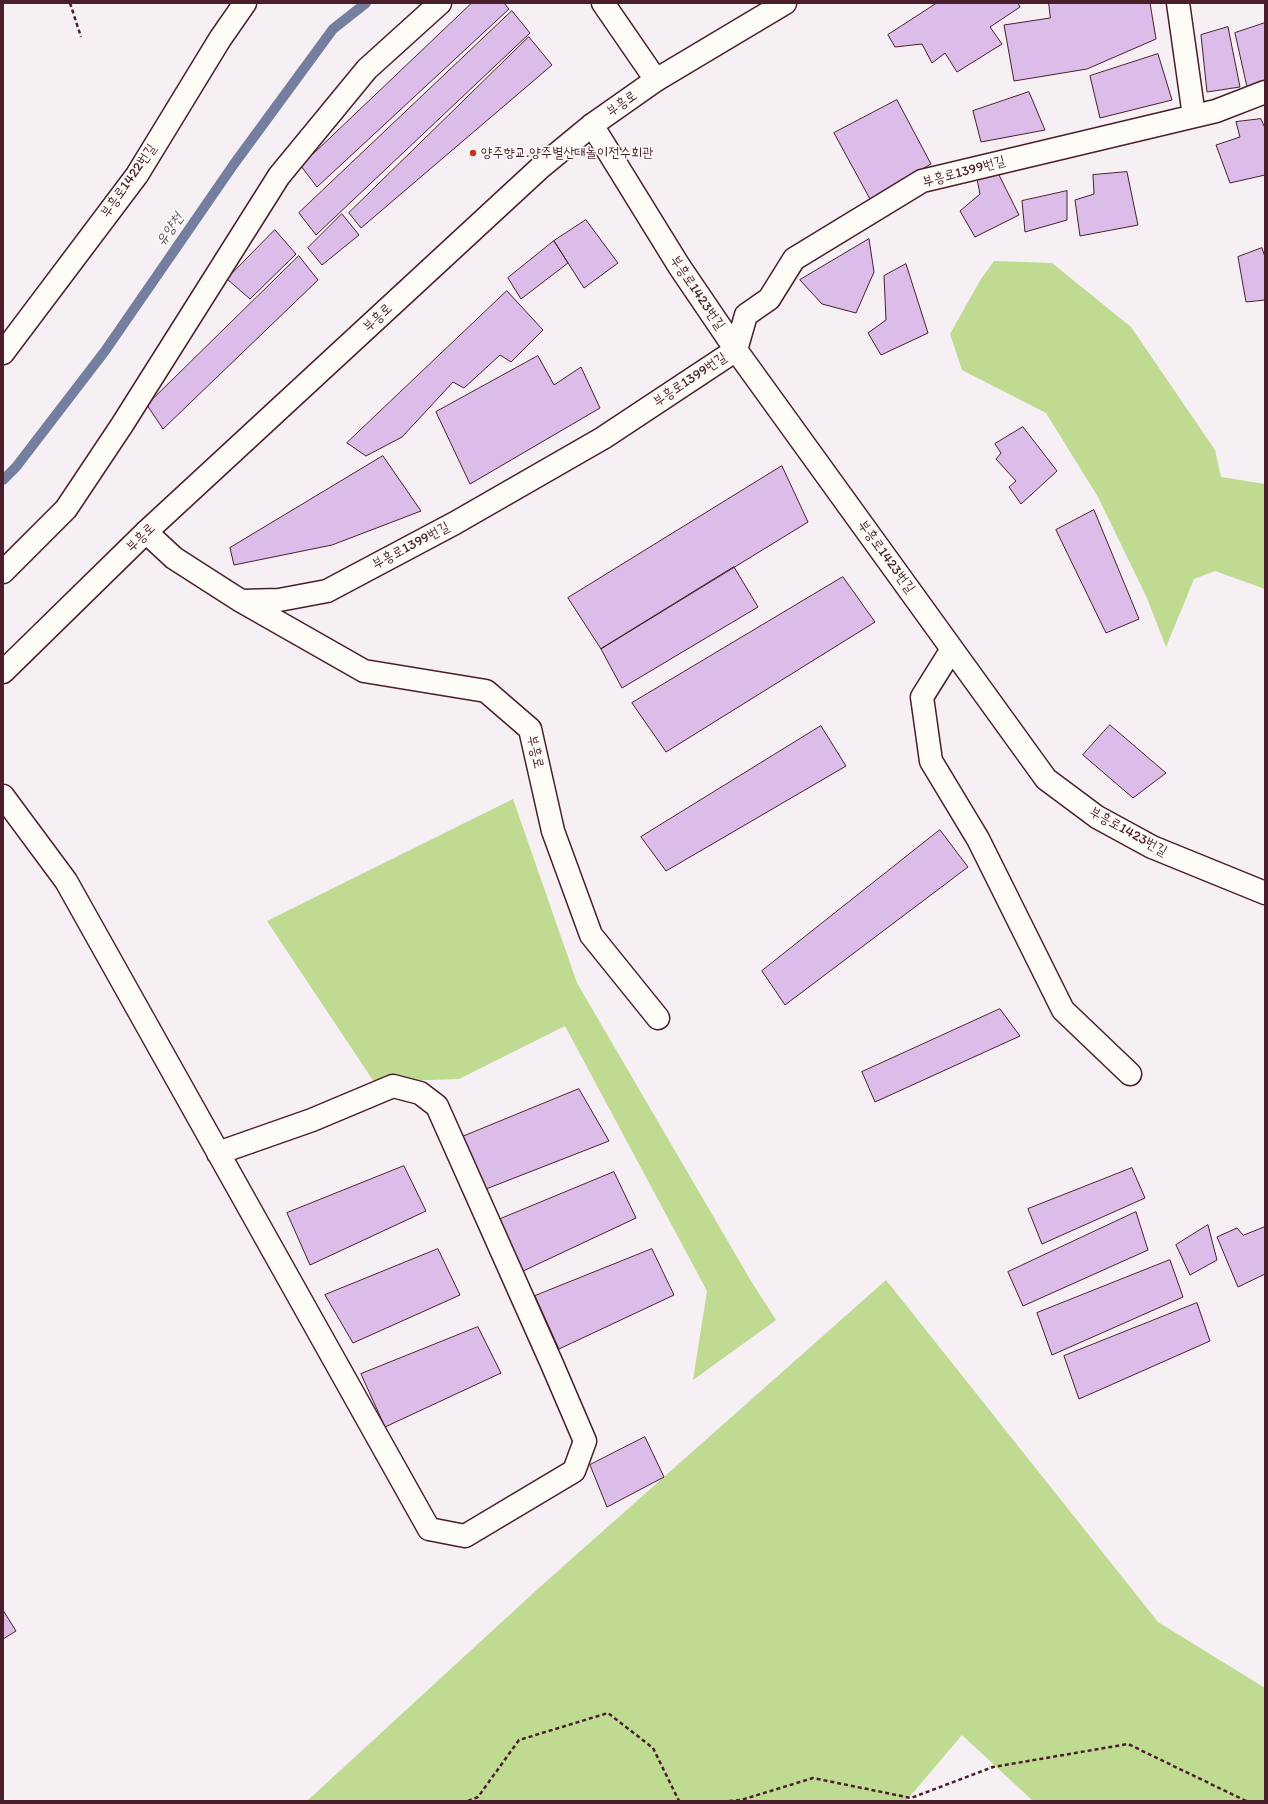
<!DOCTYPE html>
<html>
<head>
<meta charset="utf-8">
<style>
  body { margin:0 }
  #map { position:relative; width:1268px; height:1804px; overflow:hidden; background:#f6eff4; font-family:Itim,sans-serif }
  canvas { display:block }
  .frame { position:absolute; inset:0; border:4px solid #4a1f2b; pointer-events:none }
</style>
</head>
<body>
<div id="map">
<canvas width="1268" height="1804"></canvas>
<div class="frame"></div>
</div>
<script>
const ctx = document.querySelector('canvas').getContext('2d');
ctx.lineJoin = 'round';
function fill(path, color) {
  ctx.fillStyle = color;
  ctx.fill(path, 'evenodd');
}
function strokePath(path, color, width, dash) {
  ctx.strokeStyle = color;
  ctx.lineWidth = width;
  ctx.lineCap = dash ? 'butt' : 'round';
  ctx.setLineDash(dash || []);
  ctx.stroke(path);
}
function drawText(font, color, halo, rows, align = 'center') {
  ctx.font = font + ' Itim,"Poor Story",sans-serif';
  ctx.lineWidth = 3;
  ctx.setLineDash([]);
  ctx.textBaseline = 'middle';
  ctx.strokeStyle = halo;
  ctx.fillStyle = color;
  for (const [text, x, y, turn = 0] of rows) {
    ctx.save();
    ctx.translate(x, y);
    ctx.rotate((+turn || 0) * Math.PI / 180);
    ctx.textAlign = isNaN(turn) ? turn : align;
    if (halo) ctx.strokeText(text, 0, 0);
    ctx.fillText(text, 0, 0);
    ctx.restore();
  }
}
const green = new Path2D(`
  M994,261L1052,263L1131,327L1215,450L1221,477L1265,484V589L1215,571L1194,579L1166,647L1147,598L1098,497L1046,413L962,370L950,334L981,279Z
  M513,799L577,983L751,1281L776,1320L693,1380L707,1291L565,1026L459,1079L374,1082L267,921Z
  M886,1280L1158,1622L1265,1688V1801H1033L962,1735L906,1801H307L541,1586Z`);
const stream = new Path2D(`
  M3,480L16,467L105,351L234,164L333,29L366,3`);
const building = new Path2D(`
  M472,3H504L509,9L317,187L301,166Z
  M937,3H1018L1020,7L990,27L1002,44L957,72L945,53L932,63L922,44L895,47L888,35Z
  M1049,3H1150L1156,39L1087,69L1014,81L1004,25L1050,18Z
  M512,11L530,33L316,235L299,213Z
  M1265,23V81L1247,87L1235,33Z
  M1228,27L1240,87L1207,92L1201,35Z
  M529,37L552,65L361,228L349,213Z
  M1158,54L1172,100L1100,118L1090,76Z
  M1029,92L1045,130L981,142L973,111Z
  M897,100L931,164L870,199L834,133Z
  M1261,119L1265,128V175L1230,183L1216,145L1240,137L1236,122Z
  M1127,172L1138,225L1080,236L1075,200L1094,194L1093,175Z
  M999,175L1019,215L975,237L960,211L980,194L977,179Z
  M1067,191V220L1025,232L1022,201Z
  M342,214L359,235L322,265L308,248Z
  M586,220L618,263L584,288L554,241Z
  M275,230L296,254L250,299L227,279Z
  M869,239L874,272L856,313L822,304L800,280Z
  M554,241L568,263L521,299L508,278Z
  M1262,248L1265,257V300L1246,302L1238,257Z
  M299,256L318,280L163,429L147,405Z
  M906,264L928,333L881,355L868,333L886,320L884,276Z
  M507,291L543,330L511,362L500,355L464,388L453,382L402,437L366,456L347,443Z
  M538,356L554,385L581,367L600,408L470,484L436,412Z
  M1023,427L1057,471L1021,504L1009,487L1016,481L996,459L1001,453L995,444Z
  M383,456L421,511L332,545L234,565L230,548Z
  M782,466L808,522L601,649L568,598Z
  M1094,510L1139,619L1106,633L1056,530Z
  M734,567L758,607L622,688L601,649Z
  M843,577L875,622L666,752L632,703Z
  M1110,725L1166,773L1133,798L1083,755Z
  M821,726L846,766L666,871L641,837Z
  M940,830L968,867L785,1005L762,971Z
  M1000,1009L1020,1036L875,1102L862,1072Z
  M579,1089L609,1141L486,1189L462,1137Z
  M404,1166L426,1211L310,1265L287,1213Z
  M1132,1168L1145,1198L1042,1244L1028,1209Z
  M614,1172L636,1218L521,1272L498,1220Z
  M1136,1212L1148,1250L1023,1306L1008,1272Z
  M1208,1225L1217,1260L1190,1275L1176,1245Z
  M1265,1227V1274L1238,1287L1217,1237L1237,1228L1243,1235Z
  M438,1249L460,1295L353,1343L325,1295Z
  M652,1249L674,1295L559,1349L535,1296Z
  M1170,1260L1183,1297L1052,1355L1037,1313Z
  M1197,1303L1210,1341L1079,1399L1064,1356Z
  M478,1327L501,1373L385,1427L361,1374Z
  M645,1437L664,1477L607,1507L590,1465Z
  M3,1610L16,1631L3,1639Z`);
const path = new Path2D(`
  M70,3L81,37
  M468,1801L478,1797L519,1740L608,1713L653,1748L679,1801
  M729,1801L741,1800L813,1778L911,1798L993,1767L1128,1744L1246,1801`);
const minor = new Path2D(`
  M603,3L656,80
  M1178,3L1194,116
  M592,125L679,266L736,350L1046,779L1097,817L1152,847L1265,893
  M3,353L137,175L220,39L245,3
  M146,532L174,558L241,601L279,600L327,591L455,523L603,438L736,350L746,315L769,299L794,259L922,181L1216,111L1265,92
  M3,572L66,509L122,425L279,176L367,69L440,3
  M241,601L364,671L486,691L530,729L553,831L591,935L658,1018
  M952,649L922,697L931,761L978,839L1063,1010L1130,1074
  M3,796L66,881L429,1529L465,1536L574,1471L585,1441L552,1364L437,1106L420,1093L393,1086L312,1120L218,1153`);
const major = new Path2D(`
  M3,672L146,532L541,167L592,125L656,80L785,3`);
const markers = [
  [473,153,4,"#c8321e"]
];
const streetNames = [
  ["부흥로",622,104,-35],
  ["부흥로1399번길",964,172,-15],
  ["부흥로1422번길",129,181,-55],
  ["부흥로1423번길",697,293,56],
  ["부흥로",378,318,-43],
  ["부흥로1399번길",690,380,-34],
  ["부흥로",141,538,-44],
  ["부흥로1399번길",411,546,-28],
  ["부흥로1423번길",886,557,54],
  ["부흥로",535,752,77],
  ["부흥로1423번길",1128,832,29]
];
const poiNames = [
  ["양주향교.양주별산대놀이전수회관",481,153]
];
const waterNames = [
  ["유양천",170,230,-55]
];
fill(green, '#bfda91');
strokePath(stream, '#747e9e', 10);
fill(building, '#dcbde9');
strokePath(building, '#4a1f2b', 1);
strokePath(minor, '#4a1f2b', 25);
strokePath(major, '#4a1f2b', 25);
strokePath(path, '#4a1f2b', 2.5, [4, 3]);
strokePath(minor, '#fdfcf7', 22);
strokePath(major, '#fdfcf7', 22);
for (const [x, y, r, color] of markers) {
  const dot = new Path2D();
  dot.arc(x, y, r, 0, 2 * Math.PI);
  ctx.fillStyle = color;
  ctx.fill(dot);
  strokePath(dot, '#fdfcf7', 1.5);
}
drawText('14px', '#4a1f2b', '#fdfcf7', streetNames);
drawText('14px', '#4a1f2b', '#fdfcf7', poiNames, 'left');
drawText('italic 15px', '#62576e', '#fdfcf7', waterNames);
</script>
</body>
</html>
